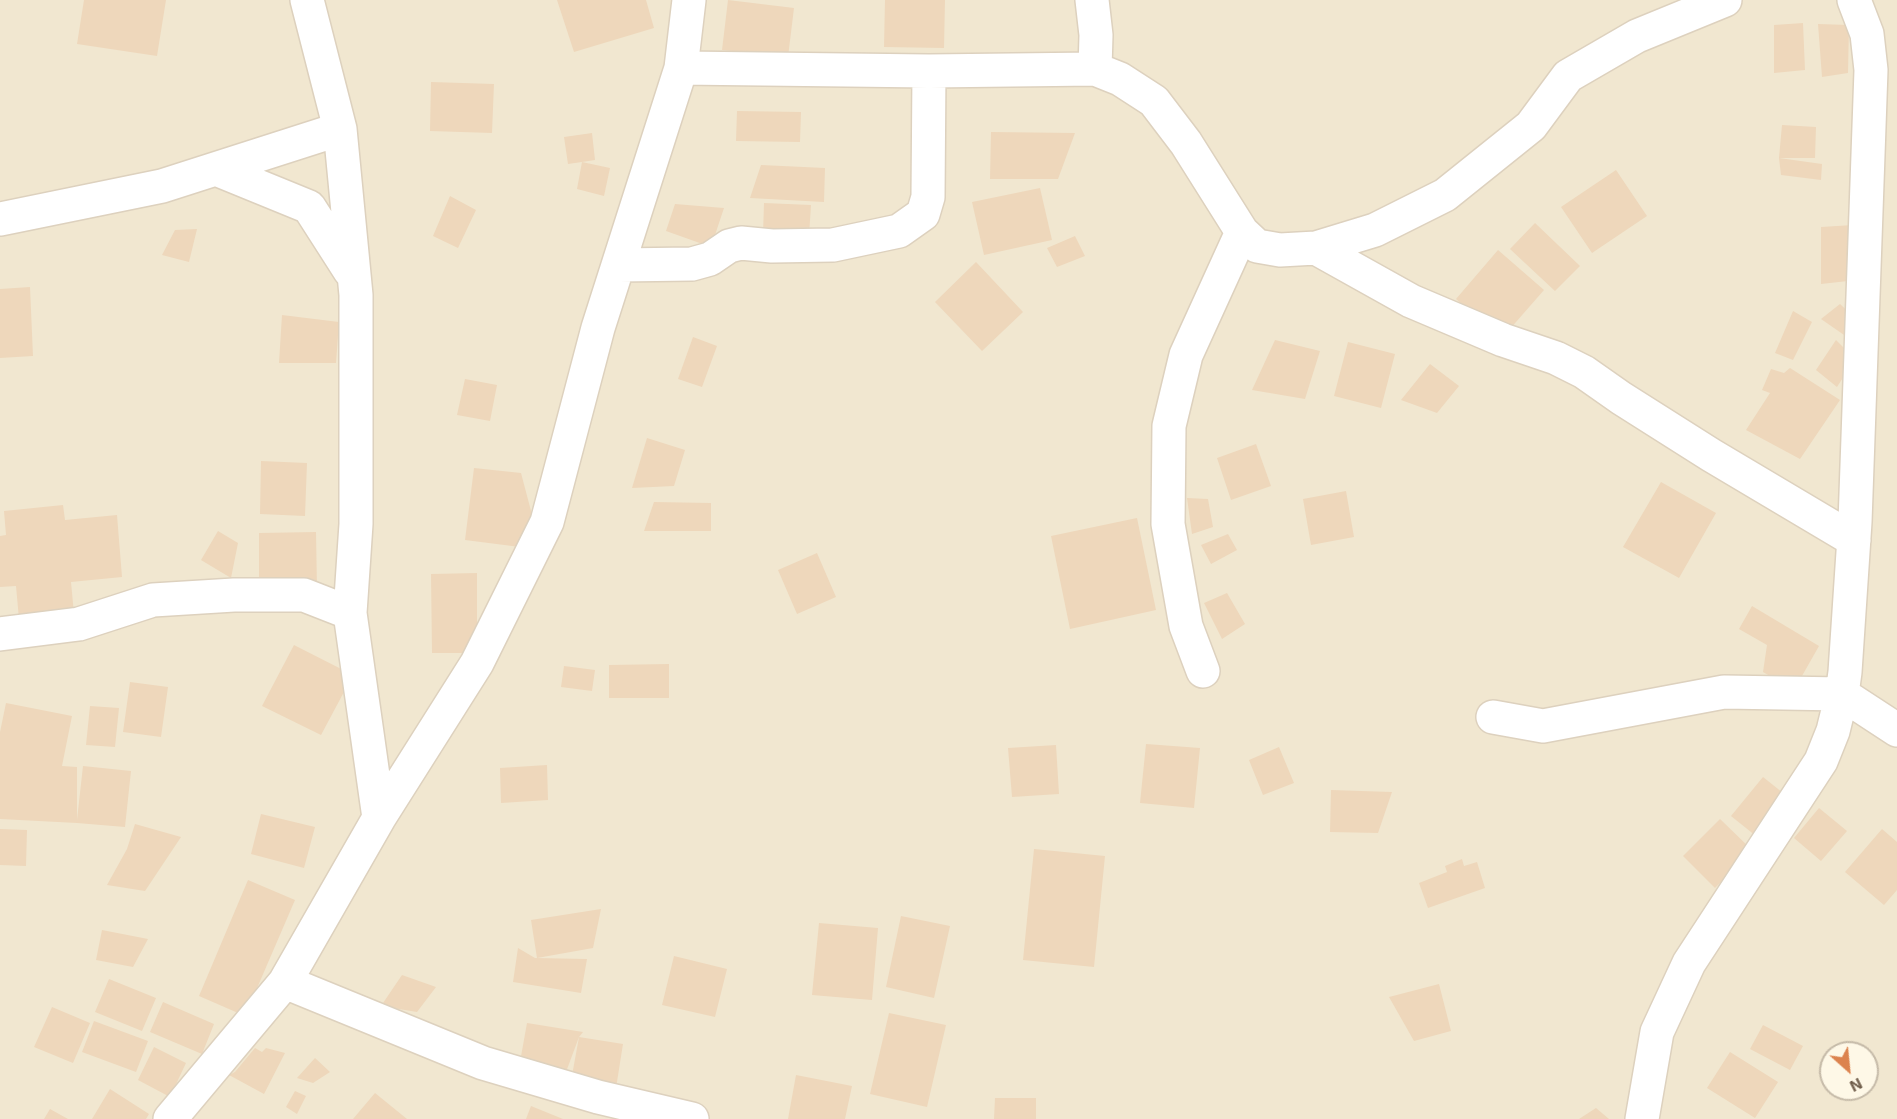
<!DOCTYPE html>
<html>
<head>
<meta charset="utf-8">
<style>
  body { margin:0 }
  #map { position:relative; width:1897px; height:1119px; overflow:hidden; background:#faf4e1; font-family:"Exo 2",sans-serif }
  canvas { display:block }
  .north { position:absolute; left:1819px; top:1041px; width:60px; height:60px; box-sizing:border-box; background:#fef8e7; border:2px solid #c5baa8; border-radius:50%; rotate:153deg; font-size:16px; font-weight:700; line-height:24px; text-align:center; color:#6f5d4a }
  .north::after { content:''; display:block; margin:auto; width:21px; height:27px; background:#dc834e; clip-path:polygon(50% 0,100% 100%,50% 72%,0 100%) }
</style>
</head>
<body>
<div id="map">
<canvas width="1897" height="1119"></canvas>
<div class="north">N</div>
</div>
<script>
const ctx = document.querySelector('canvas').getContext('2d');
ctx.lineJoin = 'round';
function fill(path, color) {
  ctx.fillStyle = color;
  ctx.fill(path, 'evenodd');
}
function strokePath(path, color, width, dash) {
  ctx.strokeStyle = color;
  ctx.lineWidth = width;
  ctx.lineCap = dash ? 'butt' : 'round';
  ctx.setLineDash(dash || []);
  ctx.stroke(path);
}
const residential = new Path2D(`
  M0,0H1897V1119H0ZM1831,1053H1867V1089H1831Z`);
const building = new Path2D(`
  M84,0H166L157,56L77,44Z
  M557,0H646L654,28L574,52Z
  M728,0L794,8L788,57L722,50Z
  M885,0H945L944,48L884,47Z
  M1803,23L1805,70L1774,73V25Z
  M1818,24L1849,25L1848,73L1822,77Z
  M431,82L494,84L492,133L430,131Z
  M737,111L801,112L800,142L736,141Z
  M1782,125L1816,127L1815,158H1779Z
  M991,132L1075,133L1058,179H990Z
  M592,133L595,160L582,162L610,168L604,196L577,189L582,162L568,164L564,137Z
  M1779,158L1822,164L1821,180L1781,175Z
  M761,165L825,168L824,202L750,198Z
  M1616,170L1647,216L1592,253L1561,207Z
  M1040,188L1052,240L984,255L972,202Z
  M450,196L476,210L458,248L433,236Z
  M764,203L811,205L809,236L763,234Z
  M675,204L724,208L711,247L666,231Z
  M1535,223L1580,266L1555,291L1510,249Z
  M1853,225L1857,280L1821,284V227Z
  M197,229L189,262L162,255L175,230Z
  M1075,236L1085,256L1057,267L1047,248Z
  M1498,250L1544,290L1502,338L1456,299Z
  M976,262L1023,312L982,351L935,302Z
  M30,287L33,356L0,358V289Z
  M1840,304L1857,320L1847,337L1821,319Z
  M1793,311L1812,322L1793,360L1775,353Z
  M282,315L339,322L336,363H279Z
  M693,337L717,346L702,387L678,379Z
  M1275,340L1320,351L1305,399L1252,390Z
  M1836,340L1855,359L1837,387L1816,370Z
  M1348,342L1395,354L1381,408L1334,396Z
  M1430,364L1459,386L1437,413L1401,400Z
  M1790,368L1840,400L1800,459L1746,430L1770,393L1762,390L1771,369L1784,373Z
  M465,379L497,385L490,421L457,415Z
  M647,438L685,450L674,486L632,488Z
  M1256,444L1271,486L1231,500L1217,458Z
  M261,461L307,463L305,516L260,514Z
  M474,468L521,473L535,526L520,547L465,540Z
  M1661,482L1716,513L1679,578L1623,547Z
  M1346,491L1354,537L1311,545L1303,499Z
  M1187,498L1208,499L1213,527L1192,534Z
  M654,502L711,503V531H644Z
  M63,505L65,520L117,515L122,577L71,582L74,614L19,619L16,586L0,587V536L6,535L4,511Z
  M1137,518L1156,610L1070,629L1051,536Z
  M218,531L238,543L231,578L201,560Z
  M316,532L317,589H259V533Z
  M1228,534L1237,550L1211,564L1201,545Z
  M817,553L836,597L797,614L778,570Z
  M477,573V653H432L431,574Z
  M1227,593L1245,624L1222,639L1204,603Z
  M1752,606L1819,646L1794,690L1763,672L1767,645L1739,629Z
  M294,645L353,675L321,735L262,706Z
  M669,664V698H609V665Z
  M564,666L595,670L592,691L561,687Z
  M130,682L168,687L161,737L123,732Z
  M6,703L72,716L62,766L77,767V820L83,766L131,771L125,827L77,823L0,819V732Z
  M90,706L119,708L115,747L86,745Z
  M1146,744L1200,748L1194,808L1140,803Z
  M1056,745L1059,794L1012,797L1008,748Z
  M1279,747L1294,783L1263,795L1249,760Z
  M547,765L548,800L501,803L500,768Z
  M1763,777L1788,797L1756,836L1731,816Z
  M1331,790L1392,792L1378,833L1330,832Z
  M1819,808L1847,831L1821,861L1794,838Z
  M261,814L315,827L304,868L251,854Z
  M1720,819L1752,850L1715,888L1683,856Z
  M135,824L181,837L145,891L107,885L127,849Z
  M0,829L27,830L26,866L0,865Z
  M1882,829L1897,842V890L1884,905L1845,872Z
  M1034,849L1105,856L1094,967L1023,960Z
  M1462,859L1464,866L1477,862L1485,888L1428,908L1419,883L1447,872L1445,866Z
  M248,880L295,900L245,1016L199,996Z
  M601,909L593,948L537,958L531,920Z
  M901,916L950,926L934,998L886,987Z
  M819,923L878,928L872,1000L812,995Z
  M102,930L148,939L133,967L96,960Z
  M518,948L535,958L587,959L581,993L513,982Z
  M674,956L727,969L715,1017L662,1005Z
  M402,975L436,987L417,1012L381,1006Z
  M109,979L156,998L142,1031L95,1012Z
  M1439,984L1451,1031L1414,1041L1389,997Z
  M163,1002L214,1024L202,1054L150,1032Z
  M52,1007L90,1023L73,1063L34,1047Z
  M889,1013L946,1025L927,1107L870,1094Z
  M94,1021L148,1041L136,1072L82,1052Z
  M527,1023L583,1032L579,1037L623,1044L616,1088L571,1081L579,1037L563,1080L518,1073Z
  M1763,1025L1803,1046L1790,1070L1750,1049Z
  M154,1047L186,1063L170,1097L138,1080Z
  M255,1048L262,1052L266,1048L285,1053L264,1094L229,1075L235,1072Z
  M1730,1052L1778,1082L1755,1118L1707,1088Z
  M315,1058L330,1072L313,1083L297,1078Z
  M796,1075L852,1086L845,1119H788Z
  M110,1089L149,1114L146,1119H92Z
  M295,1091L306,1096L297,1114L286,1107Z
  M375,1093L407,1119H353Z
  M995,1098H1036V1119H994Z
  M531,1106L563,1119H526Z
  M1596,1108L1609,1119H1579Z
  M50,1109L68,1119H44Z`);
const street = new Path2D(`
  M307,0L340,129L356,295V524L350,613L379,818
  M1092,0L1096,35L1095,69
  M681,68L929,71L1095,69L1120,79L1154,101L1186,143L1242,232L1257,246L1280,250L1316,248L1375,230L1445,195L1531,126L1568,76L1637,36L1725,0
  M216,169L309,207L350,271
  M0,219L162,186L340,129
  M1316,248L1411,301L1503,340L1556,358L1584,372L1621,398L1711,455L1854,540
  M619,265L692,264L710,259L729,246L741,243L772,246L833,245L899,231L923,214L928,197L929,71
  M0,634L79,624L153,600L234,595H304L350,613
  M1203,671L1186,626L1168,524L1169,426L1186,355L1242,232
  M1493,717L1543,726L1724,692L1842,694L1897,730
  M285,982L483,1063L598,1097L692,1119
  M170,1119L285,982L379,818L477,663L547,522L598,328L681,68L689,0
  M1642,1119L1657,1032L1689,963L1821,761L1833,731L1842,694L1845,672L1855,522L1871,70L1867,34L1854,0`);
fill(residential, '#f1e7d0');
fill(building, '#eed7bb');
strokePath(street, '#ddd1be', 36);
strokePath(street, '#fff', 33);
</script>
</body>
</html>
